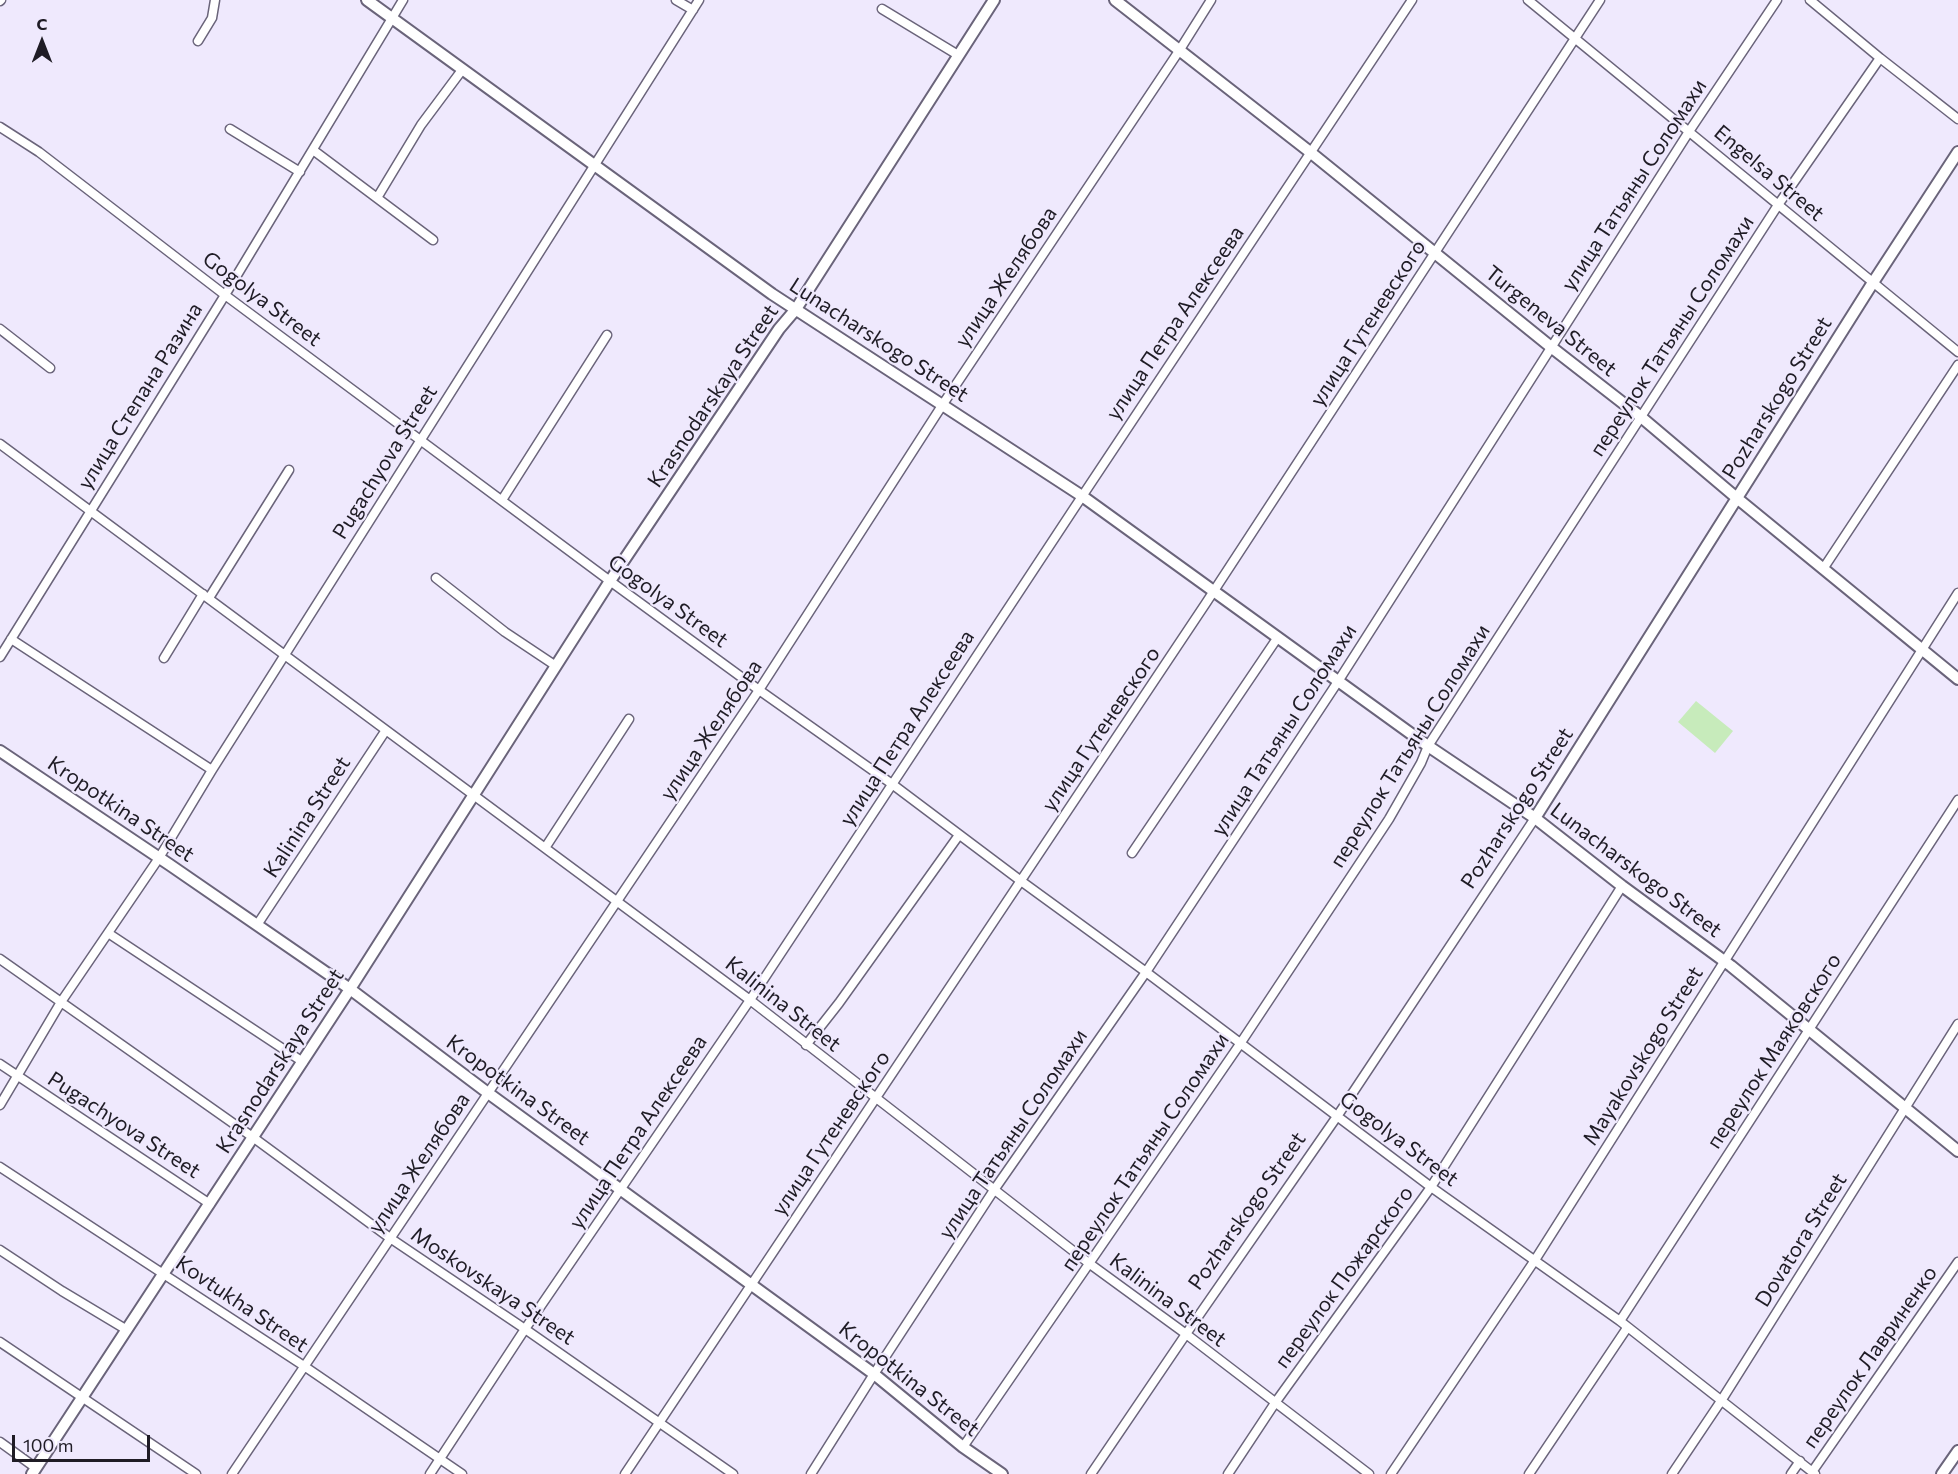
<!DOCTYPE html>
<html>
<head>
<meta charset="utf-8">
<style>
  body { margin:0 }
  #map { position:relative; width:1958px; height:1474px; overflow:hidden; background:#efe9fd; font-family:Commissioner,sans-serif }
  canvas { display:block }
  .north { position:absolute; left:12px; top:12px; width:60px; height:60px; -webkit-text-stroke:4px #efe9fd; paint-order:stroke; rotate:0deg; font-size:16px; font-weight:700; line-height:24px; text-align:center; color:#1f1c25 }
  .north::after { content:''; display:block; margin:auto; width:21px; height:27px; background:#1f1c25; clip-path:polygon(50% 0,100% 100%,50% 72%,0 100%) }
  .scale { position:absolute; left:12px; top:1435px; width:138px; height:27px; box-sizing:border-box; border:3px solid #1f1c25; border-top:0; padding-left:8px; font-size:18px; line-height:21px; white-space:nowrap; color:#1f1c25; -webkit-text-stroke:4px #efe9fd; paint-order:stroke }
</style>
</head>
<body>
<div id="map">
<canvas width="1958" height="1474"></canvas>
<div class="north">С</div>
<div class="scale">100 m</div>
</div>
<script>
const ctx = document.querySelector('canvas').getContext('2d');
ctx.lineJoin = 'round';
function fill(path, color) {
  ctx.fillStyle = color;
  ctx.fill(path, 'evenodd');
}
function strokePath(path, color, width, dash) {
  ctx.strokeStyle = color;
  ctx.lineWidth = width;
  ctx.lineCap = dash ? 'butt' : 'round';
  ctx.setLineDash(dash || []);
  ctx.stroke(path);
}
function drawText(font, color, halo, rows, align = 'center') {
  ctx.font = font + ' Commissioner,sans-serif';
  ctx.lineWidth = 4.5;
  ctx.setLineDash([]);
  ctx.textBaseline = 'middle';
  ctx.strokeStyle = halo;
  ctx.fillStyle = color;
  for (const [text, x, y, turn = 0] of rows) {
    ctx.save();
    ctx.translate(x, y);
    ctx.rotate((+turn || 0) * Math.PI / 180);
    ctx.textAlign = isNaN(turn) ? turn : align;
    if (halo) ctx.strokeText(text, 0, 0);
    ctx.fillText(text, 0, 0);
    ctx.restore();
  }
}
const green = new Path2D(`
  M1696,701L1733,731L1715,753L1678,722Z`);
const street = new Path2D(`
  M676,0L693,10
  M1528,0L1958,352
  M1810,0L1880,58L1958,119
  M0,1L1,0
  M882,9L958,55
  M198,41L212,18L215,0
  M0,127L39,152L225,295L610,581L759,690L892,784L1021,881L1146,972L1431,1187L1620,1321L1815,1474
  M230,129L300,172
  M313,150L433,240
  M377,198L421,125L462,70
  M0,329L50,368
  M0,444L750,1000L1090,1264L1186,1334L1369,1474
  M502,500L607,335
  M1823,569L1958,365
  M436,578L505,632L556,666
  M209,598L289,470
  M11,639L212,770
  M0,657L225,295L403,0
  M164,658L203,594
  M545,848L629,719
  M1132,853L1278,637
  M257,925L386,730
  M108,933L303,1062
  M0,959L254,1138L390,1238L525,1329L733,1474
  M806,1045L839,1003L959,835
  M0,1064L210,1204
  M0,1105L61,1002L159,858L212,770L699,0
  M0,1167L304,1366L462,1474
  M0,1250L62,1291L127,1330
  M1620,1321L1958,800
  M0,1342L196,1474
  M0,1442L36,1468
  M963,1447L1240,1044L1389,819L1421,763L1428,746L1778,205L1880,58
  M1812,1472L1958,1262
  M232,1474L759,690L943,404L1179,51L1211,0
  M430,1474L525,1329L750,1000L1073,510L1412,0
  M625,1474L1206,603L1600,0
  M811,1474L874,1374L994,1190L1146,972L1339,680L1690,130L1777,0
  M1091,1474L1186,1334L1338,1115L1535,818
  M1228,1474L1275,1403L1431,1187L1622,886
  M1391,1474L1535,1260L1958,593
  M1529,1474L1627,1328
  M1672,1474L1721,1401L1958,1024
  M1791,1474L1800,1461`);
const secondary = new Path2D(`
  M367,0L772,294L1082,496L1428,746L1535,818L1622,886L1731,966L1958,1151
  M1115,0L1310,152L1551,347L1641,417L1738,499L1958,679
  M0,751L170,865L350,989L488,1093L874,1374L963,1447L1002,1474
  M1535,818L1872,284L1958,152
  M32,1474L350,989L610,581L779,329L796,309L994,0
  M1942,1474L1958,1451`);
const streetNames = [
  ["Engelsa Street",1769,173,40],
  ["улица Татьяны Соломахи",1634,185,-57],
  ["улица Желябова",1006,277,-56],
  ["Gogolya Street",262,299,37],
  ["Turgeneva Street",1551,321,39],
  ["улица Петра Алексеева",1175,323,-56],
  ["улица Гутеневского",1368,323,-57],
  ["переулок Татьяны Соломахи",1672,336,-57],
  ["Lunacharskogo Street",879,340,33],
  ["улица Степана Разина",140,396,-58],
  ["Krasnodarskaya Street",713,396,-56],
  ["Pozharskogo Street",1777,398,-58],
  ["Pugachyova Street",385,462,-58],
  ["Gogolya Street",668,601,36],
  ["улица Петра Алексеева",907,728,-57],
  ["улица Гутеневского",1101,729,-56],
  ["улица Желябова",711,730,-56],
  ["улица Татьяны Соломахи",1284,730,-57],
  ["переулок Татьяны Соломахи",1410,746,-58],
  ["Pozharskogo Street",1517,808,-57],
  ["Kropotkina Street",121,809,34],
  ["Kalinina Street",307,817,-57],
  ["Lunacharskogo Street",1636,870,37],
  ["Kalinina Street",783,1004,38],
  ["переулок Маяковского",1774,1051,-57],
  ["Mayakovskogo Street",1643,1056,-58],
  ["Krasnodarskaya Street",280,1061,-57],
  ["Kropotkina Street",518,1090,36],
  ["Pugachyova Street",124,1125,33],
  ["улица Петра Алексеева",638,1132,-56],
  ["улица Гутеневского",831,1133,-56],
  ["улица Татьяны Соломахи",1013,1134,-56],
  ["Gogolya Street",1399,1139,37],
  ["переулок Татьяны Соломахи",1145,1152,-56],
  ["улица Желябова",419,1163,-56],
  ["Pozharskogo Street",1247,1211,-55],
  ["Dovatora Street",1801,1240,-58],
  ["переулок Пожарского",1344,1277,-54],
  ["Moskovskaya Street",493,1286,34],
  ["Kalinina Street",1168,1300,37],
  ["Kovtukha Street",242,1304,34],
  ["переулок Лавриненко",1870,1357,-55],
  ["Kropotkina Street",909,1379,38]
];
fill(green, '#c7ebbb');
strokePath(street, '#6a647a', 11);
strokePath(secondary, '#6a647a', 14);
strokePath(street, '#fff', 8);
strokePath(secondary, '#fff', 10);
drawText('21px', '#1f1c25', '#efe9fd', streetNames);
</script>
</body>
</html>
